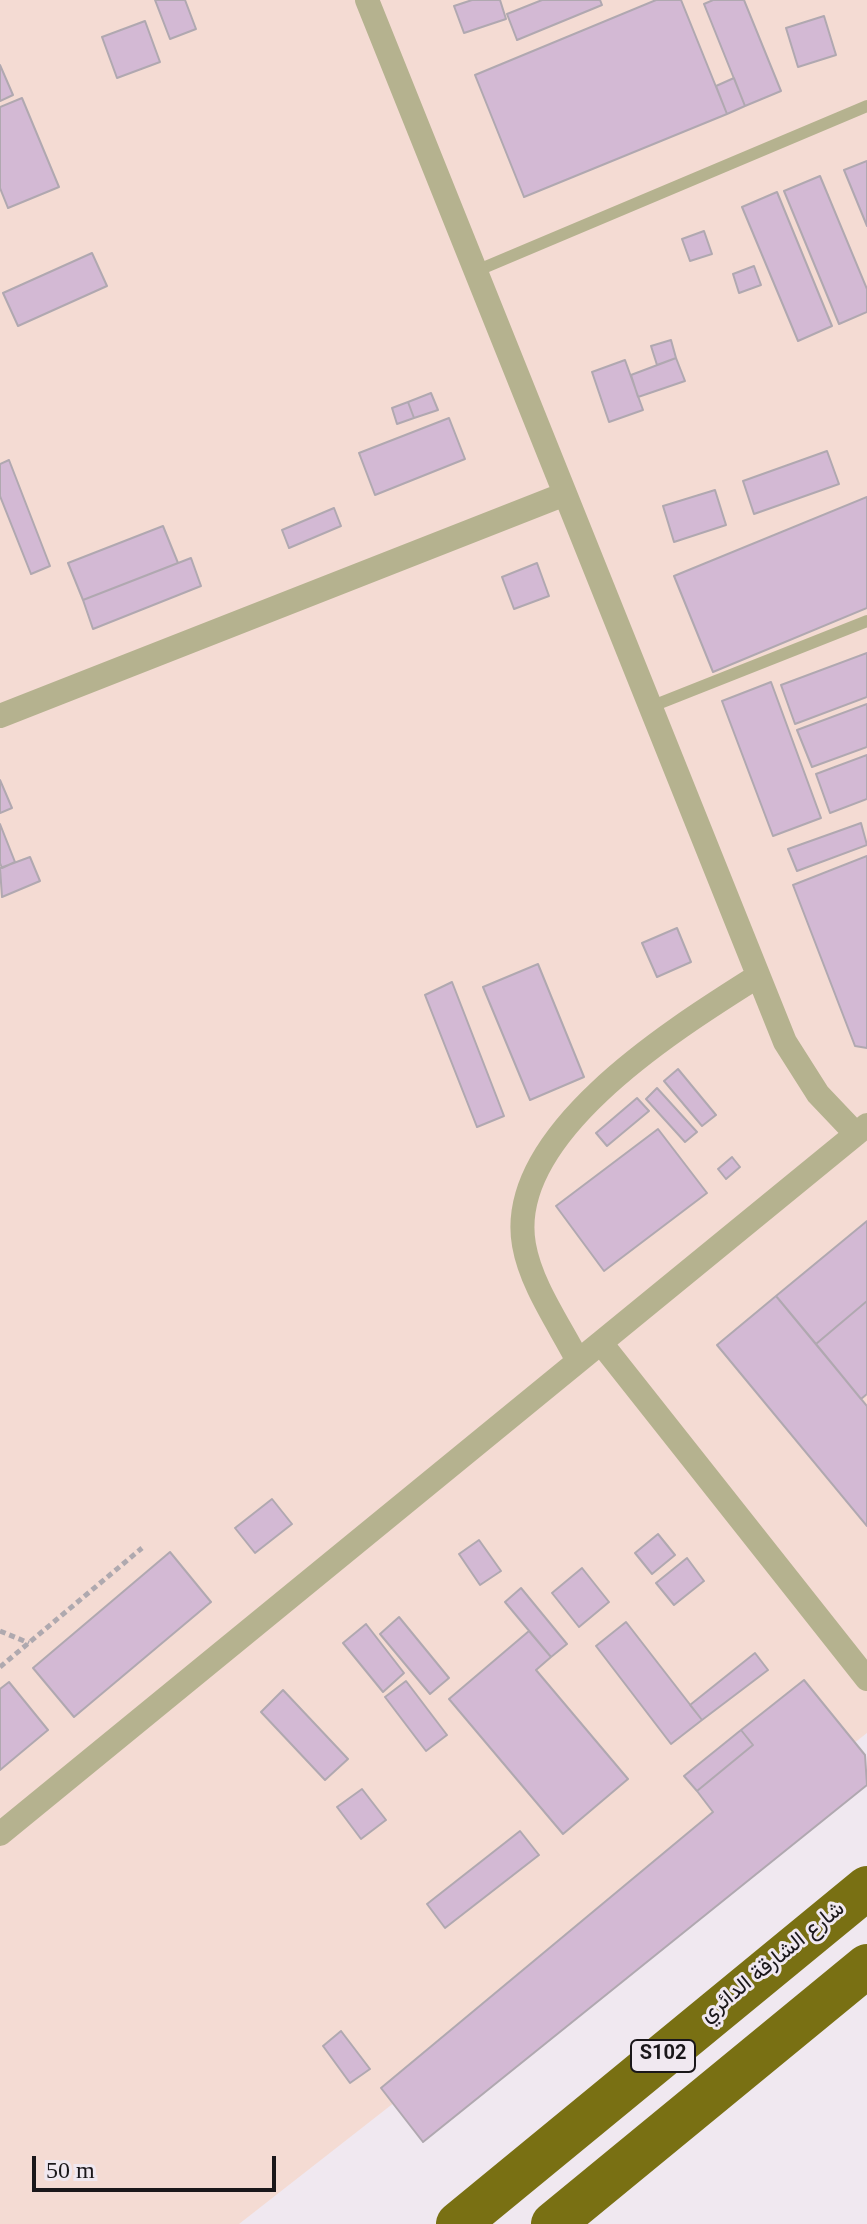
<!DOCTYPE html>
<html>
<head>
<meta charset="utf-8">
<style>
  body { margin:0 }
  #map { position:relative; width:867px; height:2224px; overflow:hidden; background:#f0e8f0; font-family:Georgia,serif }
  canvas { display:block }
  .scale { position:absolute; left:32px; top:2156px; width:244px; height:36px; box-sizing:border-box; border:4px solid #1a171a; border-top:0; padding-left:10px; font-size:24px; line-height:28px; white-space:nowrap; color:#1a171a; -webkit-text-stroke:6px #f0e8f0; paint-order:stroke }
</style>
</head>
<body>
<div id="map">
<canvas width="867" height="2224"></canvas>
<div class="scale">50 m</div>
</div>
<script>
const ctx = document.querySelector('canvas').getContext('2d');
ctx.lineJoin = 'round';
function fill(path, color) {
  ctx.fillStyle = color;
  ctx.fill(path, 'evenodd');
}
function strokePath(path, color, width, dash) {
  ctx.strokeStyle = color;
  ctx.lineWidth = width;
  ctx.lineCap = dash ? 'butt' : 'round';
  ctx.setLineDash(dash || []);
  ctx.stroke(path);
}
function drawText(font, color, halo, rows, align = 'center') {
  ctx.font = font + ' Georgia,Vazirmatn,serif';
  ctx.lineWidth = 6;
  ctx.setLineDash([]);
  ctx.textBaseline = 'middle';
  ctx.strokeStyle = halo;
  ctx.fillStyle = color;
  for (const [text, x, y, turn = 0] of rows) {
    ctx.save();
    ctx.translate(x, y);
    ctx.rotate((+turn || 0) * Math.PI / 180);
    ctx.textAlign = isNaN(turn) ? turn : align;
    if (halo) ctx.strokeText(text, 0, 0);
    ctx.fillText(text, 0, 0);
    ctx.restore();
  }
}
const industrial = new Path2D(`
  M0,0H867V1733L239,2224H0Z`);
const building = new Path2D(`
  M155,0H185L196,29L170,39Z
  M472,0H500L506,19L464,33L454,6Z
  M542,0H600L602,5L517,40L507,14Z
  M656,0H681L727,114L524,197L475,75Z
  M713,0H744L781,91L745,106L704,4Z
  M824,16L836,55L798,67L786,28Z
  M145,21L160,62L117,78L102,37Z
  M0,65L13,95L0,101Z
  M734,78L745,106L727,114L716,86Z
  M22,98L59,187L8,208L0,188V107Z
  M867,161V226L844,170Z
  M820,176L867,289V312L839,324L784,191Z
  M777,192L832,326L798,341L742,207Z
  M704,231L712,254L690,261L682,239Z
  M92,253L107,286L18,326L3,293Z
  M754,266L761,285L739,293L733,274Z
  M671,340L676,358L657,365L651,346Z
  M676,358L685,381L638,397L631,375Z
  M625,360L643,410L609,422L592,372Z
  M431,393L438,410L414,418L408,402Z
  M408,402L414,418L397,424L392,408Z
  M449,418L465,459L375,495L359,453Z
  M827,451L839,484L754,514L743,481Z
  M9,460L50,566L31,574L0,496V464Z
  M715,490L726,525L674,542L663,506Z
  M867,497V608L713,672L674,576Z
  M334,508L341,526L289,548L282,530Z
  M163,526L178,563L83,600L68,563Z
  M191,558L201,586L93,629L83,600Z
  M537,563L549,596L514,609L502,577Z
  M867,653V697L795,724L781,685Z
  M771,682L821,818L773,836L722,701Z
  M867,704V747L812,767L797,730Z
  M867,755V799L830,813L816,774Z
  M0,780L12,808L0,813Z
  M861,823L867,845L797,871L788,849Z
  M0,824L15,862L2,868L0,863Z
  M867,856V1048L855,1046L793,885Z
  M30,857L40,881L2,897L0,868Z
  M677,928L691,962L657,977L642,943Z
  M538,964L584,1077L530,1100L483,987Z
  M452,982L504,1116L477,1127L425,995Z
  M678,1069L716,1115L702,1126L664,1081Z
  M657,1088L697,1132L685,1142L646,1099Z
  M637,1098L649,1111L607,1146L596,1133Z
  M658,1129L707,1193L604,1271L556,1206Z
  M732,1157L740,1167L726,1179L718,1169Z
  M867,1221V1301L816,1344L776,1296Z
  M776,1296L867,1406V1526L717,1345Z
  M867,1301V1394L861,1399L816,1344Z
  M272,1499L292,1524L255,1553L235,1528Z
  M658,1534L675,1555L652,1574L635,1553Z
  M479,1540L501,1571L480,1585L459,1554Z
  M170,1552L211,1602L74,1717L33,1668Z
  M687,1558L704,1581L674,1605L656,1583Z
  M582,1568L609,1602L579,1627L552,1593Z
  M521,1588L567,1644L551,1657L505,1602Z
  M399,1617L449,1678L430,1694L380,1634Z
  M626,1622L702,1720L671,1744L596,1646Z
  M366,1624L404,1673L383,1692L343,1643Z
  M529,1631L551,1657L536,1670L628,1779L563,1834L449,1699Z
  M755,1653L768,1670L702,1720L690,1705Z
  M804,1680L865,1755L867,1785L423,2142L381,2088L713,1812L697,1791L753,1745L741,1730Z
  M406,1681L447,1735L426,1751L385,1697Z
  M9,1682L48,1730L0,1770V1689Z
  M283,1690L348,1759L325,1780L261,1712Z
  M741,1730L753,1745L697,1791L684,1776Z
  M362,1789L386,1820L361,1839L337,1807Z
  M520,1831L539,1855L445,1928L427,1904Z
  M341,2031L370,2069L350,2083L323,2046Z`);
const path = new Path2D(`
  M0,1631L29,1643
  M0,1667L142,1548`);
const lane = new Path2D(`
  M476,271L867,106
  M650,707L867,621`);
const street = new Path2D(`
  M367,0L785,1042L818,1094L856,1134
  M0,716L565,494
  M601,1343L867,1679
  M578,1361C559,1324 531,1285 524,1245C504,1133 679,1026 758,976
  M0,1834L867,1125`);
const highway = new Path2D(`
  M458,2224L867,1888
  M553,2224L867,1966`);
const shields = [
  [663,2056,64]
];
const shieldNames = [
  ["S102",663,2056]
];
const streetNames = [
  ["شارع الشارقة الدائري",774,1964,-39]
];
fill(industrial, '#f4dbd3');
fill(building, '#d3b9d4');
strokePath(building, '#b0a8b0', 2);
strokePath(path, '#afa9af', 5, [6, 4]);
strokePath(lane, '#b5b28f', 12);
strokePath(street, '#b5b28f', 24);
strokePath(highway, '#797013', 44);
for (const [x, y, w] of shields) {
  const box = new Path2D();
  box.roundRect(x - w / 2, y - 16, w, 32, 6);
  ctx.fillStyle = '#f0e8f0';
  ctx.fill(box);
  strokePath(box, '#1a171a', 2);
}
drawText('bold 20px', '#1a171a', null, shieldNames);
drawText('22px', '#1a171a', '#f0e8f0', streetNames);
</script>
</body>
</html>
